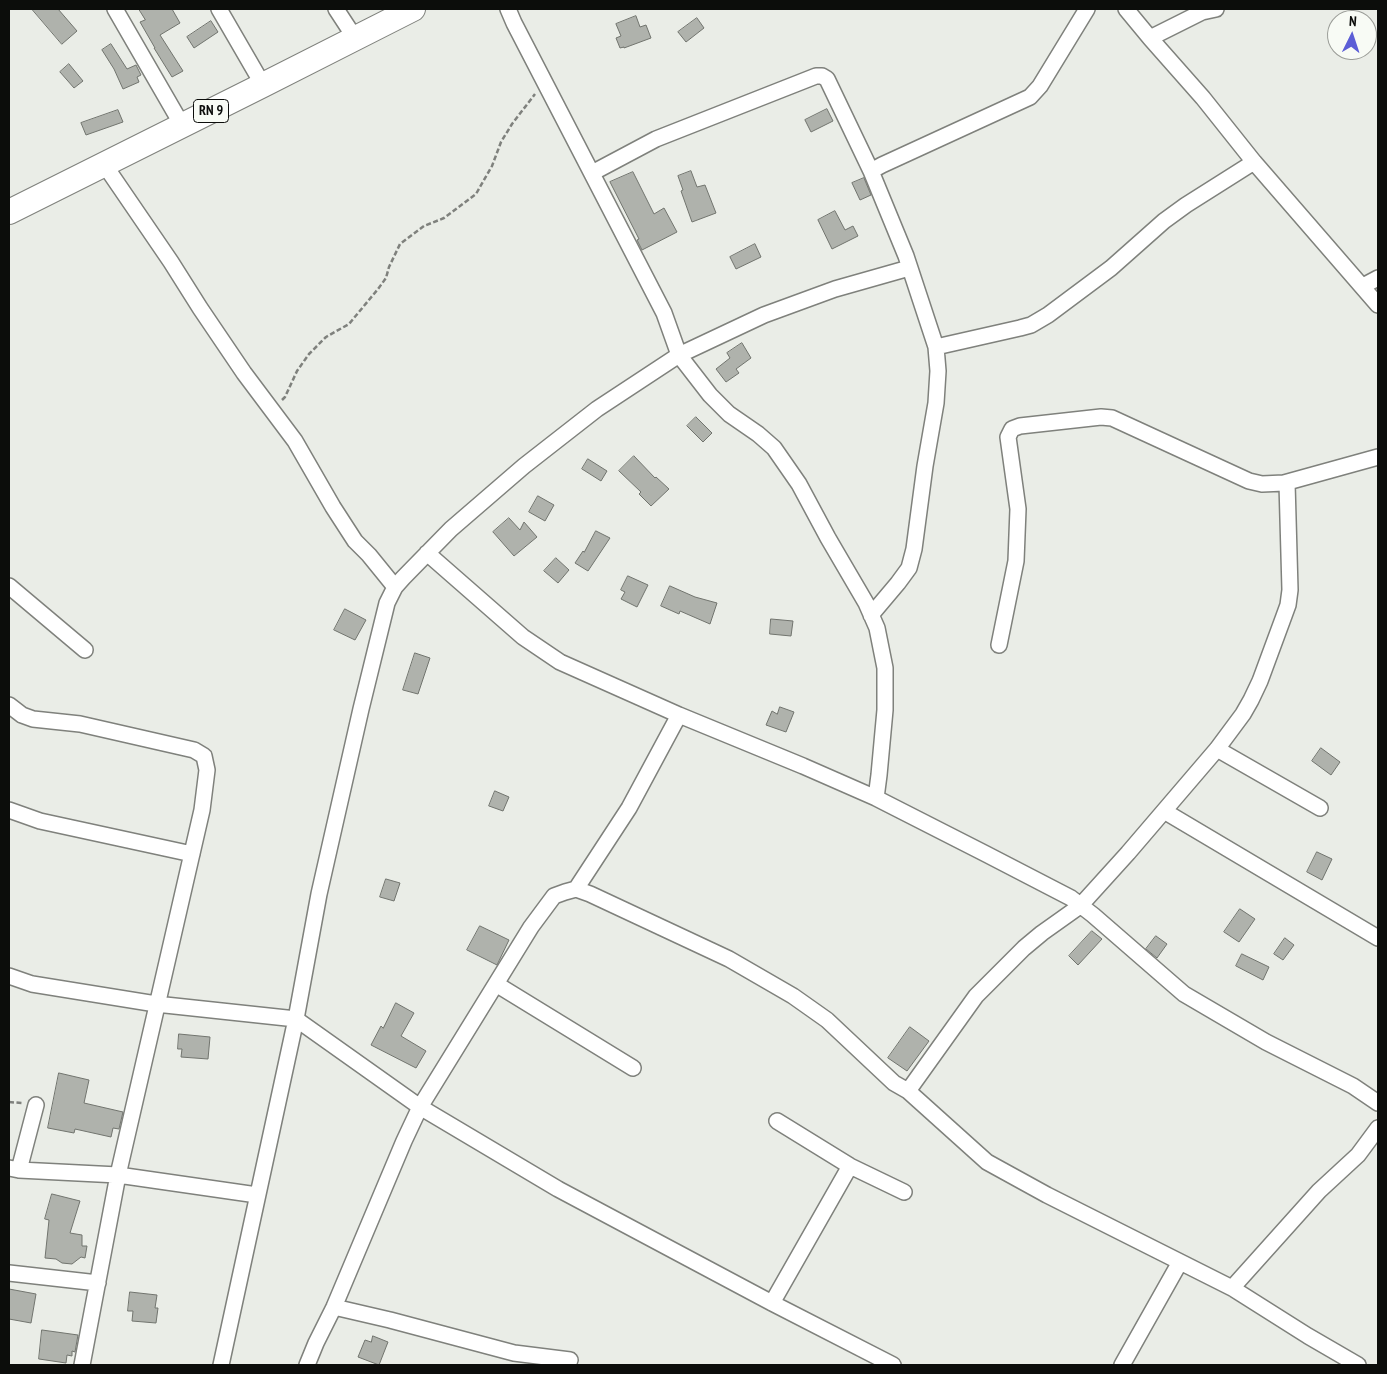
<!DOCTYPE html>
<html>
<head>
<meta charset="utf-8">
<style>
  body { margin:0 }
  #map { position:relative; width:1387px; height:1374px; overflow:hidden; background:#eaede7; font-family:"PT Sans Narrow",sans-serif }
  canvas { display:block }
  .frame { position:absolute; inset:0; border:10px solid #0c0d0b; pointer-events:none }
  .north { position:absolute; left:1327px; top:10px; width:50px; height:50px; box-sizing:border-box; background:#f8fbf5; border:1px solid #9a9c97; border-radius:50%; rotate:4deg; font-size:14px; font-weight:700; line-height:20px; text-align:center; color:#0c0d0b }
  .north::after { content:''; display:block; margin:auto; width:18px; height:22px; background:#5c5ed6; clip-path:polygon(50% 0,100% 100%,50% 72%,0 100%) }
</style>
</head>
<body>
<div id="map">
<canvas width="1387" height="1374"></canvas>
<div class="frame"></div>
<div class="north">N</div>
</div>
<script>
const ctx = document.querySelector('canvas').getContext('2d');
ctx.lineJoin = 'round';
function fill(path, color) {
  ctx.fillStyle = color;
  ctx.fill(path, 'evenodd');
}
function strokePath(path, color, width, dash) {
  ctx.strokeStyle = color;
  ctx.lineWidth = width;
  ctx.lineCap = dash ? 'butt' : 'round';
  ctx.setLineDash(dash || []);
  ctx.stroke(path);
}
function drawText(font, color, halo, rows, align = 'center') {
  ctx.font = font + ' "PT Sans Narrow",sans-serif';
  ctx.lineWidth = 4.5;
  ctx.setLineDash([]);
  ctx.textBaseline = 'middle';
  ctx.strokeStyle = halo;
  ctx.fillStyle = color;
  for (const [text, x, y, turn = 0] of rows) {
    ctx.save();
    ctx.translate(x, y);
    ctx.rotate((+turn || 0) * Math.PI / 180);
    ctx.textAlign = isNaN(turn) ? turn : align;
    if (halo) ctx.strokeText(text, 0, 0);
    ctx.fillText(text, 0, 0);
    ctx.restore();
  }
}
const building = new Path2D(`
  M32,9H58L77,31L62,44Z
  M139,9H172L180,23L160,35L183,71L172,77L154,48H155L140,22L145,20Z
  M636,16L640,27L646,25L651,38L624,48V47L620,48L616,38L621,36L616,24Z
  M697,18L704,28L686,42L678,32Z
  M211,21L218,32L194,48L187,37Z
  M111,44L127,69L136,65L141,75L137,77L139,82L123,89L114,69L102,50Z
  M69,64L83,81L74,88L60,72Z
  M827,109L833,121L811,132L805,120Z
  M118,110L123,122L86,135L81,123Z
  M691,171L697,187L705,185L716,213L692,222L681,191L683,190L678,176Z
  M633,172L654,214L664,208L677,232L642,250L637,240L639,239L610,182Z
  M864,178L871,195L860,200L852,183Z
  M835,211L845,230L853,226L858,236L832,249L818,220Z
  M755,244L761,257L736,269L730,257Z
  M742,343L751,358L736,369L739,373L726,382L716,369L730,358L727,353Z
  M696,417L712,433L703,442L687,426Z
  M634,456L655,478L656,477L669,489L651,506L639,494L641,492L619,471Z
  M588,459L607,471L601,481L582,469Z
  M538,496L554,505L545,521L529,512Z
  M509,518L520,530L524,522L537,537L514,556L493,532Z
  M596,531L610,538L588,571L575,563L583,551L584,552Z
  M556,558L569,570L558,583L544,571Z
  M628,576L648,585L637,607L621,599L625,592L621,590Z
  M670,586L695,597L717,603L710,624L680,611L679,614L661,606Z
  M345,609L366,620L355,640L334,630Z
  M771,619L793,621L791,636L770,634Z
  M415,653L430,658L418,694L403,690Z
  M780,707L794,712L786,732L766,725L772,711L777,714Z
  M1321,748L1340,762L1331,775L1312,761Z
  M495,791L509,797L503,811L489,806Z
  M1317,852L1332,859L1322,880L1307,872Z
  M386,879L400,883L394,901L380,897Z
  M1240,909L1255,919L1239,942L1224,932Z
  M480,926L509,940L497,965L467,950Z
  M1092,931L1102,939L1078,965L1069,956Z
  M1156,936L1167,944L1157,958L1146,949Z
  M1285,938L1294,945L1283,960L1274,954Z
  M1242,954L1269,967L1263,980L1236,966Z
  M396,1003L414,1013L401,1036L426,1051L416,1068L371,1045L381,1026L383,1028Z
  M910,1027L929,1041L907,1071L888,1058Z
  M179,1034L210,1037L208,1059L181,1057L182,1049H178Z
  M59,1073L89,1080L84,1103L123,1112L119,1129L113,1128L111,1137L75,1129L74,1133L48,1128Z
  M52,1194L80,1201L70,1233L82,1235V1246H87L85,1258L81,1257L72,1264L62,1263L56,1259L45,1258L49,1220L45,1219Z
  M9,1289L36,1294L31,1323L9,1319Z
  M130,1292L157,1295L155,1308H158L156,1323L132,1321L133,1311H128Z
  M42,1330L78,1335L75,1352L72,1351V1356L67,1355L66,1363L39,1359Z
  M373,1336L388,1342L379,1365L358,1357L365,1340L371,1342Z`);
const path = new Path2D(`
  M282,400L285,397L297,371L309,354L326,337L349,324L378,289L386,278L389,267L400,244L424,226L444,218L476,194L492,166L501,142L512,124L535,94
  M9,1102L22,1103`);
const minor = new Path2D(`
  M115,9L182,125
  M219,9L263,85
  M336,9L355,38
  M508,9L514,23L664,313L679,355L710,395L729,414L758,434L774,448L799,484L828,538L866,603L877,628L885,668V710L879,775L876,798
  M1126,9L1150,38L1203,98L1254,162L1378,305
  M1150,38L1202,12L1216,9
  M104,164L171,262L200,308L244,373L295,441L333,507L355,541L369,555L395,587
  M592,173L656,139L816,76H822L827,79L871,171
  M1363,286L1378,278
  M936,347L1020,328L1031,325L1048,315L1111,268L1164,221L1186,205L1254,162
  M427,553L523,637L560,662L679,715L803,766L876,798L986,854L1071,898L1093,915L1184,994L1266,1042L1353,1086L1378,1103
  M9,586L85,650
  M871,615L898,583L909,568L914,549L925,466L936,403L938,371L936,347L906,256L871,171L882,165L1030,97L1040,86L1087,9
  M999,645L1016,561L1018,509L1008,437L1012,429L1020,426L1101,417L1112,418L1249,481L1262,484L1284,483L1378,457
  M9,705L22,715L33,719L80,724L194,750L204,756L207,770L202,810L118,1175L82,1365
  M1217,749L1320,808
  M9,810L40,821L192,854
  M1164,811L1378,938
  M576,889L629,808L679,715
  M9,976L32,984L156,1004L296,1019L420,1107L558,1189L772,1303L893,1365
  M496,984L633,1068
  M908,1091L987,1162L1047,1195L1232,1288L1308,1336L1358,1365
  M777,1121L850,1166L904,1192
  M9,1168L19,1170L118,1175L257,1195
  M19,1170L36,1105
  M9,1273L98,1283
  M1232,1288L1319,1191L1358,1155L1378,1128
  M772,1303L850,1166
  M334,1307L390,1320L514,1353L570,1360
  M221,1365L296,1019L319,894L361,709L387,603L395,587L403,578L451,529L524,466L597,409L679,355L764,315L835,289L909,268
  M307,1365L316,1343L334,1307L404,1141L420,1107L531,927L554,896L565,892L576,889L590,894L729,959L793,996L827,1020L894,1083L908,1091L976,996L1024,948L1042,933L1080,906L1128,853L1217,749L1243,714L1251,700L1260,681L1284,616L1288,605L1290,590L1287,483
  M1122,1365L1180,1262`);
const primary = new Path2D(`
  M9,212L263,85L413,9`);
const shields = [
  [211,111,35]
];
const shieldNames = [
  ["RN 9",211,111]
];
fill(building, '#afb2ac');
strokePath(building, '#71746e', 1);
strokePath(minor, '#7f817c', 18);
strokePath(primary, '#7f817c', 26);
strokePath(path, '#7f817d', 2.5, [5, 2.5]);
strokePath(minor, '#fff', 15);
strokePath(primary, '#fff', 24);
for (const [x, y, w] of shields) {
  const box = new Path2D();
  box.roundRect(x - w / 2, y - 11.5, w, 23, 4);
  ctx.fillStyle = '#f8fbf5';
  ctx.fill(box);
  strokePath(box, '#0c0d0b', 1);
}
drawText('bold 14px', '#0c0d0b', null, shieldNames);
</script>
</body>
</html>
